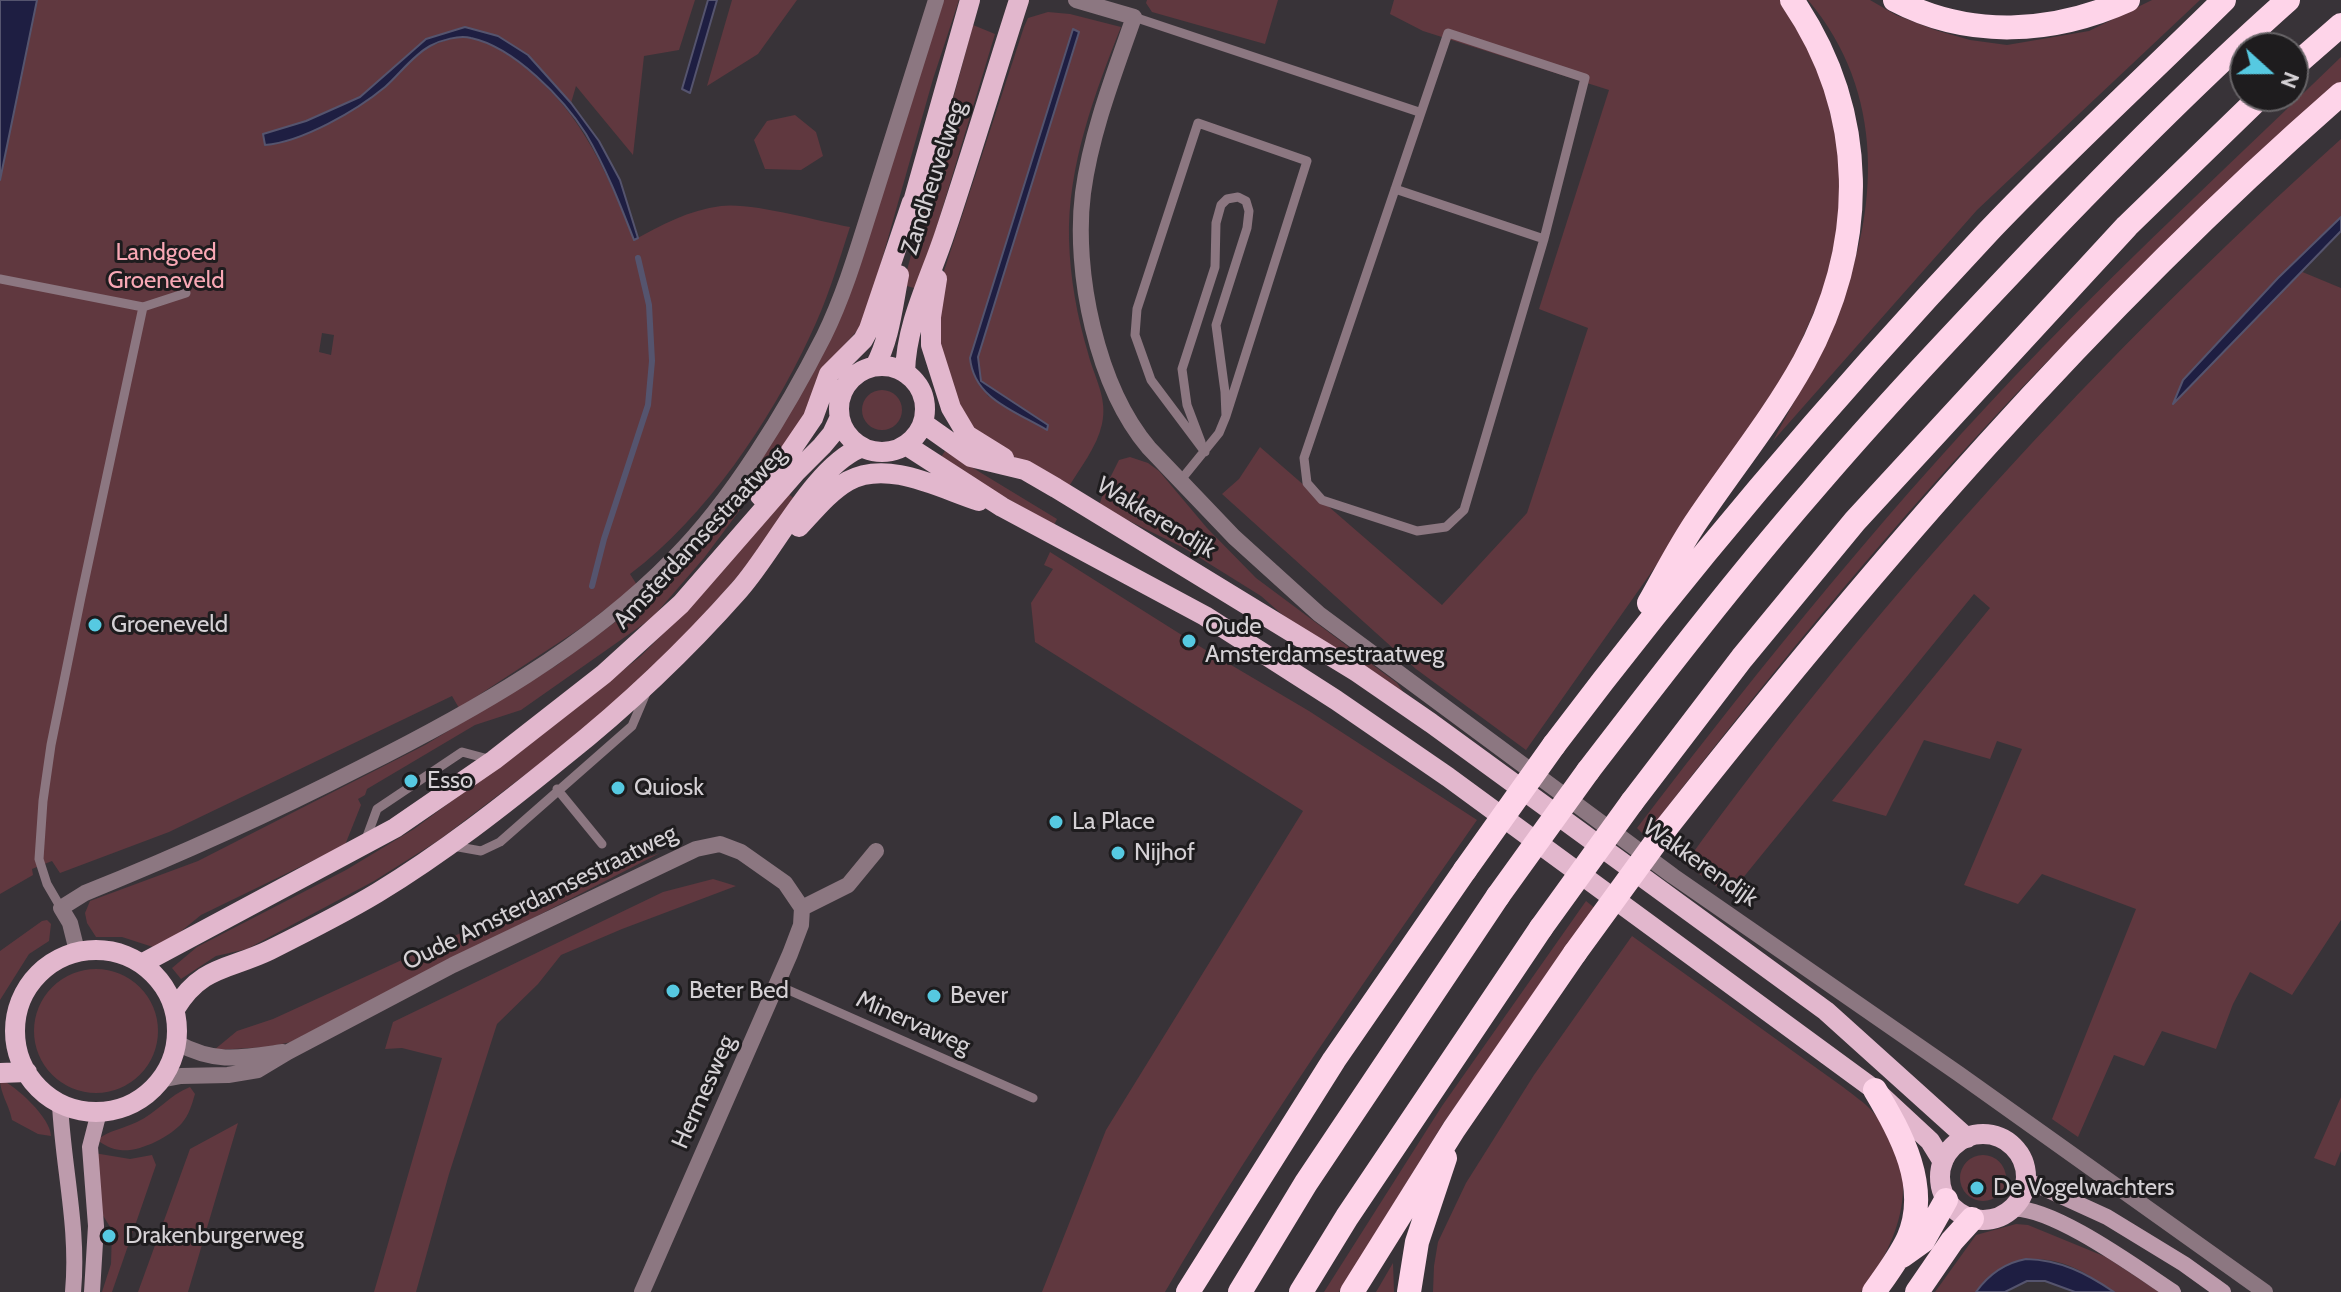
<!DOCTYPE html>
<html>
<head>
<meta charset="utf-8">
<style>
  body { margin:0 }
  #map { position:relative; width:2341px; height:1292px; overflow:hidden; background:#383338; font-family:Cabin,sans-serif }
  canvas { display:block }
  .north { position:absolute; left:2229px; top:32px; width:80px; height:80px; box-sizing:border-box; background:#1e1c1e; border:2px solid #676467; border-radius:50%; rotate:111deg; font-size:22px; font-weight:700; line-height:32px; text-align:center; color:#d5d1d5 }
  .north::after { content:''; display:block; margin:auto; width:28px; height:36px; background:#56c9e1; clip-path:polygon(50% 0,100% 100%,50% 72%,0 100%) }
</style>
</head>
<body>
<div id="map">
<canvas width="2341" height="1292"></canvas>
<div class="north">N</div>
</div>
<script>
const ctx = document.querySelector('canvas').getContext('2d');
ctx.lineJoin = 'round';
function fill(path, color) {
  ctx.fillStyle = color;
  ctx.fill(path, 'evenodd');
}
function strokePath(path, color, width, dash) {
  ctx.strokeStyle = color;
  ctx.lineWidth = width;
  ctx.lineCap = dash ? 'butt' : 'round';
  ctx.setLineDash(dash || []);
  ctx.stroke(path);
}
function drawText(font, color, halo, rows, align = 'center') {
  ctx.font = font + ' Cabin,sans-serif';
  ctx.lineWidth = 6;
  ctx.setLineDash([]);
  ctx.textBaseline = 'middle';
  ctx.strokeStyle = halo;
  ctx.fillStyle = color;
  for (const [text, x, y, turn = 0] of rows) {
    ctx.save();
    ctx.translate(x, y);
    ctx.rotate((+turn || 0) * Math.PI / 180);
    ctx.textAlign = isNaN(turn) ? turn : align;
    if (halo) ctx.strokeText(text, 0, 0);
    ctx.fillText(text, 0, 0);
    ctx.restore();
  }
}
const green = new Path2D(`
  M0,0H695L679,50L644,56L633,155L576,86L571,103L528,55L465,27L426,39L366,92C393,72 420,46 454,38C474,34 494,45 510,56C578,104 604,165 634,240C661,225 689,210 721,206C751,202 818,221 850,227C838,264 827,301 810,336C770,422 706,517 630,574L637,585L581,628L459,708L452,696L169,832L60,873L52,861L32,869L33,875L0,894ZM322,333L334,335L331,355L319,352Z
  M732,0H797L758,54L707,86Z
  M944,0H959L933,79L864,323L828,363L815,384L808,410L781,455L704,558L652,618L521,710L475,725L367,789L365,795L358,799L361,805L345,845L201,915L174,937L153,947L122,937H96L87,923L85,913L90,901L198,861L425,745L557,665L649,597L718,515L782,422L869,233Z
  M1147,0H1278L1265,44L1152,12L1146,3Z
  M1394,0H1780L1819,67L1847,183L1825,287L1790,366L1667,550L1526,750L1416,669L1222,494L1239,479L1260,447L1442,605L1527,513L1588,328L1539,309L1609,90L1423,31L1390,14Z
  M1808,0H1870L1896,15L1935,30L1970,40L2007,45L2089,31L2152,0H2200L1977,210L1773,441C1795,400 1818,359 1836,316C1880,210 1886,92 1808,0Z
  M1048,12L1070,14L1121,27C1095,92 1067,167 1069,239C1070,278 1077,316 1088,353C1094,377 1108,398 1102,424C1097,447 1080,468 1068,488C1039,470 1006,454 978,434C958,418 942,364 938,339C934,317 940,293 944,271L1024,27L1028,18ZM996,296L978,357L981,381L1048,425L1047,430L988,396L970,358Z
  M973,25L995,34L918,289L903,285Z
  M2341,57V84C2226,191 2108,295 2001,410C1875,545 1758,689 1645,836L1637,828C1764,662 1896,498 2042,348C2139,248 2241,154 2341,57Z
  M795,115L816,132L823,156L801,170L765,169L754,140L767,121Z
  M2341,139V217L2278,278L2175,402L2300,271L2341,288V920L2292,995L2250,972L2233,1004L2216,1049L2162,1031L2144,1066L2114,1055L2078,1137L2052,1119L2136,909L2042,874L2018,904L1964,885L2022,749L1997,741L1990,759L1924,740L1886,816L1832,801L1990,608L1974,594L1729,895L1685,864C1874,603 2102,354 2341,139Z
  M862 410a20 20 0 1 1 40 0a20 20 0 1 1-40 0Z
  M945,451L1057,519L1054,525L939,460Z
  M1130,457L1148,463L1159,471L1207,528L1256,578L1397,683L1406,696L1302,632L1261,596L1184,548L1099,506L1104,490L1119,460Z
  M786,492L796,500L737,577L689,631L630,689L559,749L439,840L374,881L247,949L216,956L181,979L172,968L197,947L346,870L414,829L538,737L641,656L696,600Z
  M1050,552L1204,649L1309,711L1477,820C1369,975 1260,1129 1165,1292H1042L1106,1130L1303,811L1035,642L1031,603L1053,569L1044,565Z
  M660,853L291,1042L268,1047L214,1050L237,1031L273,1019L559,888Z
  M713,879L736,886L622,929L561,955L538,984L497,1024L449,1174L416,1292H374L442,1058L402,1048L385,1049L393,1022L663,892Z
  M1586,901L1596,909L1444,1122L1339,1292H1324L1442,1106Z
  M47,920L51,924L49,941L29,954L0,1000V951L42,921Z
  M1632,936L1843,1087C1853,1095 1864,1102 1872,1111C1925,1168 1903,1237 1861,1292H1433L1434,1266L1438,1242L1466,1183L1534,1075Z
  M34 1031a62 62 0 1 1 124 0a62 62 0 1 1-124 0Z
  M0,1079C16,1086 51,1118 51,1136L38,1134L12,1120C9,1104 0,1094 0,1079Z
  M190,1087L195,1094C192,1104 189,1115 182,1123C170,1137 138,1153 120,1150C111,1149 104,1145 97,1140C109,1130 123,1129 137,1122C157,1113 169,1095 190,1087Z
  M2341,1097V1151L2335,1166L2314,1158Z
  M238,1123L188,1292H138L190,1149Z
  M94,1153L130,1159L152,1155L156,1165L112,1292H102L111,1264L112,1230L102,1214Z
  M1960 1178a23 23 0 1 1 46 0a23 23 0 1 1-46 0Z
  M2016,1224L2028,1225L2106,1257L2159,1292C2146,1292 2127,1292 2115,1292C2105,1289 2096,1280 2088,1275C2047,1251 2006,1253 1976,1292H1935L1976,1235Z
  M1393,1263L1394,1292H1376Z`);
const water = new Path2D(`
  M0,0H37L0,180Z
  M708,0H717L690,93L682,89Z
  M465,27L498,36L528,55L571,103L599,141L620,180L638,238L634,240C620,204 606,168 586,134C564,99 514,47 471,38C459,35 441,40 430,46C413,55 399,75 385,87C356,111 302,142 265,145L263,134L306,121L360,97L426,39Z
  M1073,29L1079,32L978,357L981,381L1048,425L1047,430C1015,411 974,399 970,358Z
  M2341,217V231L2173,404L2183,380L2278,278Z
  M2026,1259C2061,1260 2086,1273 2114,1292H2075L2045,1281H2027L2005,1292H1976C1989,1274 2004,1263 2026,1259Z`);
const stream = new Path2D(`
  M592,586L604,539L648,405L652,361L649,305L638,258`);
const service = new Path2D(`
  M1134,17L1419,112
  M1448,33L1585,78L1544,239L1464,510L1446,527L1417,531L1322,500L1307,483L1304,458Z
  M1395,189L1544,239
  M0,279L143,307L81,597L51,745L43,801L39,859L47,884L61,908
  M143,307L186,293
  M1205,452L1151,380L1135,335L1137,309L1198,123L1307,161L1226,416
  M1180,481L1219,433L1226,416L1225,392L1216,325L1247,228L1249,211L1246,201L1238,197L1227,199L1221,205L1216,223L1215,267L1182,369L1187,405L1201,442
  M557,789L602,844
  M366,839L377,809L462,752L492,760
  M453,846L481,851L500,842L632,726L646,693
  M777,985L1033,1098`);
const minor = new Path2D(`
  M1076,0L1134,17C1114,74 1091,133 1083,193C1073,272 1097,387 1149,448L1234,537L1319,614L1673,876L1959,1074L2265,1292
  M77,951L70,923L61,908L85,893C179,855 270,814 360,768C472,712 586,648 674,558C732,500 787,409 824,336C846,291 860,241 875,194C895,129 916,65 936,0
  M177,1043C216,1064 241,1058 283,1052
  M160,1080L181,1076L228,1075L258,1070L288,1052L453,965L696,849L720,844L741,852L785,883L802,908
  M642,1292L790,954L801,925L802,908L848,885L876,851`);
const secondary = new Path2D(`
  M60,1104C63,1167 79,1228 73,1292
  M2026,1180L2107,1217L2184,1264L2223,1292
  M2011,1209C2051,1205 2138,1269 2173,1292
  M92,1292L96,1226L90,1147L99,1112`);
const primary = new Path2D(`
  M909,216L970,0
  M937,279L931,317V345L951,408L967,435L1004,458
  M839 409a43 43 0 1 1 86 0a43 43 0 1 1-86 0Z
  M875,366C890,339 893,304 899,275
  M905,373C906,323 930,279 945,233C971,155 994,78 1019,0
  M923,423L971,457L1025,470L1056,488L1357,672L1431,723L1826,1011L1967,1138
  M906,445L1002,507L1205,616L1336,700L1448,777L1875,1090L1930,1141L1943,1162
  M760,496L813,418L829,374L863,340L869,329L912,202
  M799,527C814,511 829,492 848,481C888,459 941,489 979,501
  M15 1031a81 81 0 1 1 162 0a81 81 0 1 1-162 0Z
  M143,963L395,828L494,760L604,674L681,604L796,472L822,446L832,434L839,419
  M175,1009C202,965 229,970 270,950C306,932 342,914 377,893C443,853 504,805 563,757C627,706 685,651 739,590C774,551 813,468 860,448
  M0,1073L27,1072
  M1940 1177a43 43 0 1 1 86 0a43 43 0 1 1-86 0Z`);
const motorway = new Path2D(`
  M1895,0C1969,39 2053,34 2128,0
  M2293,67L2341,25
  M1649,603C1665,575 1680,545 1698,519C1733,467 1773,418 1804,362C1868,244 1869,113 1792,0
  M1554,745C1689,566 1834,396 1987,233C2063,153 2145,78 2224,0
  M1588,771C1661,676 1734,581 1812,491C1881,410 1955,332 2029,254C2112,167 2198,80 2288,0
  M1632,802L1742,658L1855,521L2127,226L2261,96
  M1666,828C1872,567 2090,313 2341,94
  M1902,1256L1923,1241L1946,1200
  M1188,1292L1334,1060L1465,870
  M1240,1292L1306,1183L1498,896
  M1301,1292L1347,1217L1541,928
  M1352,1292L1454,1129L1575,953
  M1409,1292L1417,1242L1445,1158
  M1874,1292C1886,1275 1899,1258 1908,1239C1931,1187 1901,1134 1875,1090
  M1917,1292L1952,1241L1972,1219`);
const motorwayBridge = new Path2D(`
  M1465,870L1554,745
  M1498,896L1588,771
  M1541,928L1632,802
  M1575,953L1666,828`);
const markers = [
  [95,625,8,"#56c9e1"],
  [1189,641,8,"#56c9e1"],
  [411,781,8,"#56c9e1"],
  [618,788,8,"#56c9e1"],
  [1056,822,8,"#56c9e1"],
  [1118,853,8,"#56c9e1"],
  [673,991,8,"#56c9e1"],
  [934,996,8,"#56c9e1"],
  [1977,1188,8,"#56c9e1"],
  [109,1236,8,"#56c9e1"]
];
const streetNames = [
  ["Zandheuvelweg",934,178,-72],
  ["Wakkerendijk",1156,518,31],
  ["Amsterdamsestraatweg",700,538,-47],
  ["Wakkerendijk",1700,863,35],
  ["Oude Amsterdamsestraatweg",540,898,-26],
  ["Minervaweg",913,1023,24],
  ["Hermesweg",704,1092,-66]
];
const parkNames = [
  ["Landgoed",166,253],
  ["Groeneveld",166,281]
];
const poiNames = [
  ["Groeneveld",111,625],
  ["Oude",1205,627],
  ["Amsterdamsestraatweg",1205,655],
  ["Esso",427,781],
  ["Quiosk",634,788],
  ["La Place",1072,822],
  ["Nijhof",1134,853],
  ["Beter Bed",689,991],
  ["Bever",950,996],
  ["De Vogelwachters",1993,1188],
  ["Drakenburgerweg",125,1236]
];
fill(green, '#60383f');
fill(water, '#1e1e42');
strokePath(water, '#55546e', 2);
strokePath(stream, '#55546e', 6);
strokePath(service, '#8c7781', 9);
strokePath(minor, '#8c7781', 16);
strokePath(secondary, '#bd9bac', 16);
strokePath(primary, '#e2b7cd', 20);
strokePath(motorway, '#fed4e9', 24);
strokePath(motorwayBridge, '#fed4e9', 24);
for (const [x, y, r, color] of markers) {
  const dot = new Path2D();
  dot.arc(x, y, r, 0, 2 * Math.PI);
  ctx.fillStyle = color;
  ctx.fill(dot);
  strokePath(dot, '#1e1c1e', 3);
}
drawText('24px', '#d5d1d5', '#1e1c1e', streetNames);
drawText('24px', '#f9a8b5', '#1e1c1e', parkNames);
drawText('24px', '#d5d1d5', '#1e1c1e', poiNames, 'left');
</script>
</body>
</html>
